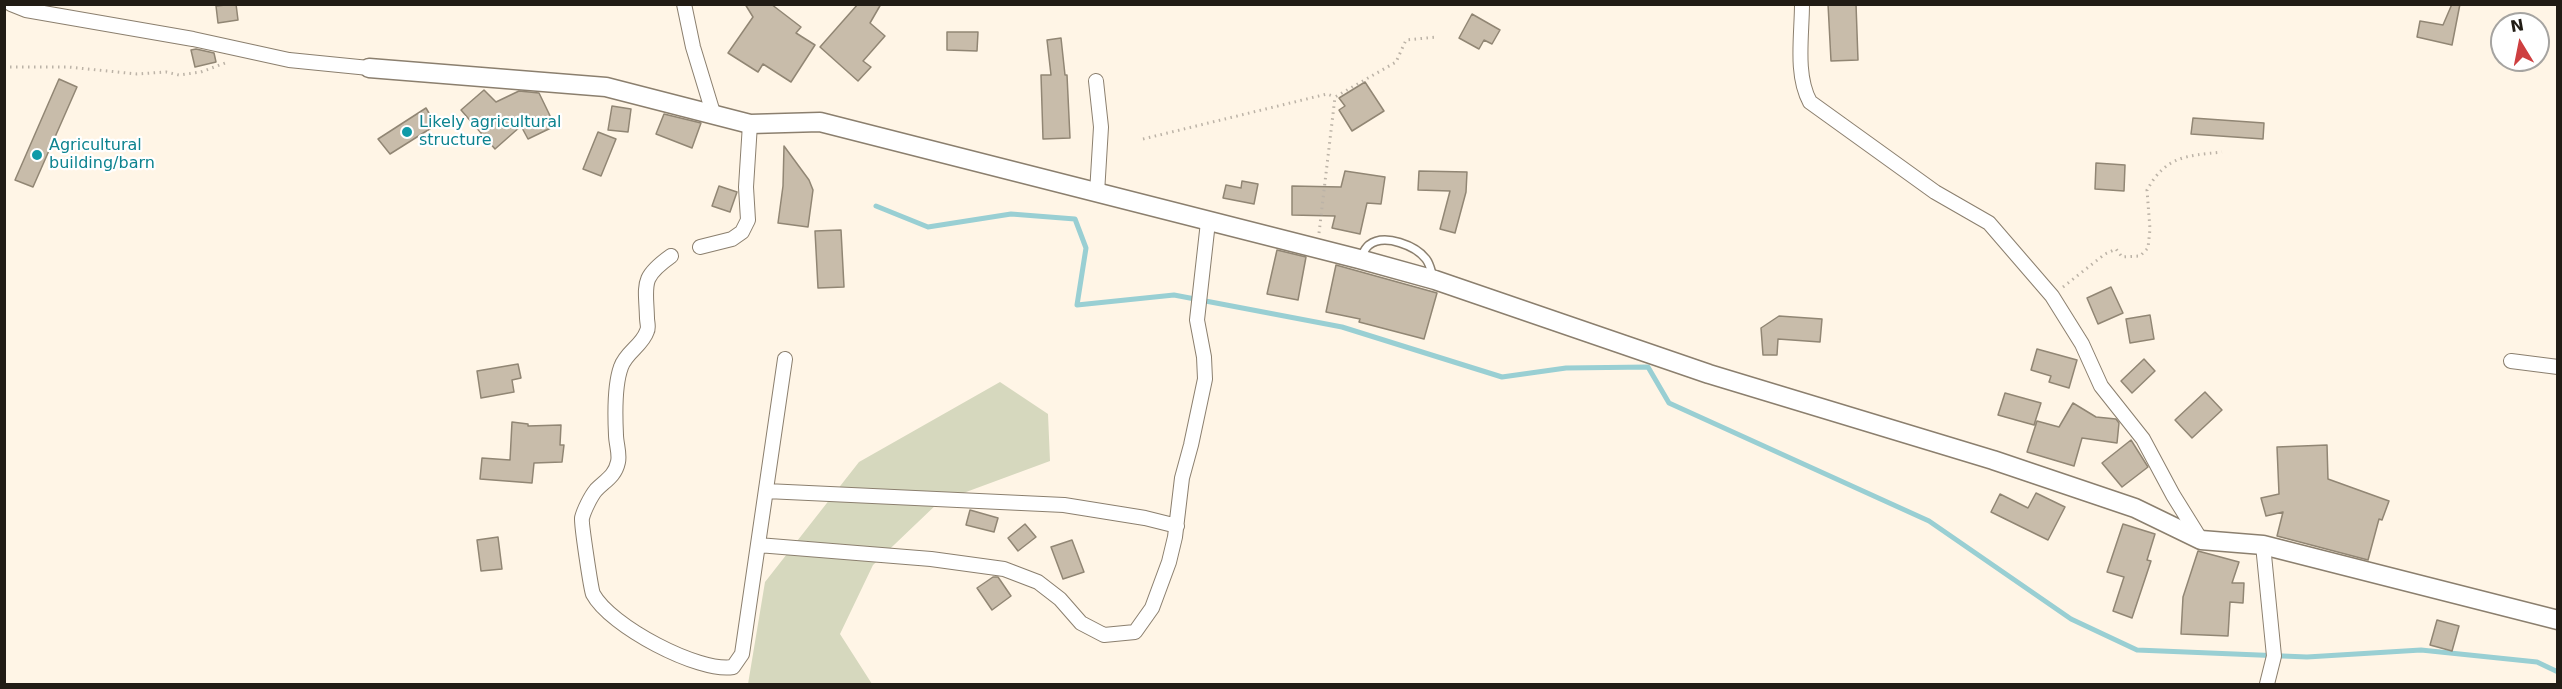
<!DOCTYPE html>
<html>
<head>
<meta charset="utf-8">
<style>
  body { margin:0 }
  #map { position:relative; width:2562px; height:689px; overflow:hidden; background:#fff5e6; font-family:"DejaVu Sans",sans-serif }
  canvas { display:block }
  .frame { position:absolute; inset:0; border:6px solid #211c15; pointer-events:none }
  .north { position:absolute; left:2490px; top:12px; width:60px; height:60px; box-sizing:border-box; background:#fff; border:2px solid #a6a4a1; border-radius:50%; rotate:350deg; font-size:16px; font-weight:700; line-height:24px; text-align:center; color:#211c15 }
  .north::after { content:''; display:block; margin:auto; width:21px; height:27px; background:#ce3f40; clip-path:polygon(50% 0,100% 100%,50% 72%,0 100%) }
</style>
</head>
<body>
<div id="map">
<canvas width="2562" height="689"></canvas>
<div class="frame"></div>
<div class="north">N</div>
</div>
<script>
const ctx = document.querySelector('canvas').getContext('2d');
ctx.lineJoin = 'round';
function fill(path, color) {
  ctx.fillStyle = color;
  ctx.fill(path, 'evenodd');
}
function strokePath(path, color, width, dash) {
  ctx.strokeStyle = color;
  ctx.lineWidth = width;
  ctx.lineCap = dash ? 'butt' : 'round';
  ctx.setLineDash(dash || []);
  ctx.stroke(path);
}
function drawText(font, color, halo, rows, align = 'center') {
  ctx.font = font + ' "DejaVu Sans",sans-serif';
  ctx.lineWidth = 4.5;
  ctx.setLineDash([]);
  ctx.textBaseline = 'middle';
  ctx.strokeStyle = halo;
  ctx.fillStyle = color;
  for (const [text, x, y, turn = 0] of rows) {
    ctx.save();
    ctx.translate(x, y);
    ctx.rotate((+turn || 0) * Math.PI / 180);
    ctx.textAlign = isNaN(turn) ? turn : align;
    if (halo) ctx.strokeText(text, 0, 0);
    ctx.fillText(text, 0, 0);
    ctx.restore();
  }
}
const green = new Path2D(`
  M1000,382L1048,414L1050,461L939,502L873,565L840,634L872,684H748L765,582L859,462Z`);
const stream = new Path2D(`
  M876,206L928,227L1011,214L1075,219L1086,248L1077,305L1174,295L1342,327L1502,377L1566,368L1648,367L1669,403L1929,521L2071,619L2137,650L2307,657L2421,650L2537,662L2558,672`);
const building = new Path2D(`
  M236,4L238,20L218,23L216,6Z
  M745,4H771L801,27L796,33L815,45L791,82L763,64L758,72L728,53L753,17Z
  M858,4H881L870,23L885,36L863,61L871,67L858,81L820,47Z
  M1828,4H1856L1858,60L1831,61Z
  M2452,4H2460L2452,45L2417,37L2420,21L2443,25Z
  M1472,14L1500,30L1492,44L1484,40L1479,49L1459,38Z
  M947,32H978L977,51L947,50Z
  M1061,38L1065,75H1067L1070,138L1043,139L1041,75H1051L1047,40Z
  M196,49L214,53L216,62L195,67L191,50Z
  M59,79L77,87L33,187L15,180Z
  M1365,82L1384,111L1352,131L1339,110L1345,106L1339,98Z
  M484,90L496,102L519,91L539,93L555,126L528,139L521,126L495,149L461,110Z
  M612,106L631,109L628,132L608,130Z
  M426,108L436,125L390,154L378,139Z
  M664,114L701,123L692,148L656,134Z
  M2193,118L2264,123L2263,139L2191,134Z
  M598,132L616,139L601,176L583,169Z
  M784,146L809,180L813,190L808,227L778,223L783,186Z
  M2096,163L2125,165L2124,191L2095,189Z
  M1345,171L1385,177L1381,204L1367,203L1360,234L1332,228L1335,216L1292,215V186L1341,187Z
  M1419,171L1467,172L1466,192L1455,233L1440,229L1450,191L1418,190Z
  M1242,181L1258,184L1254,204L1223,198L1226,185L1241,188Z
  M719,186L737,192L730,212L712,206Z
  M841,230L844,287L818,288L815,231Z
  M1277,250L1306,257L1298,300L1267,294Z
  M1336,265L1437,293L1424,339L1359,322L1360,319L1326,312Z
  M2111,287L2123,313L2098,324L2087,298Z
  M2150,315L2154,339L2130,343L2126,319Z
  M1779,316L1822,319L1820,342L1778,339L1777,355H1763L1761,328Z
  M2037,349L2077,360L2069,388L2049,382L2051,376L2031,370Z
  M2144,359L2155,371L2132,393L2121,381Z
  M518,364L521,378L512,380L514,392L481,398L477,371Z
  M2205,392L2222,410L2192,438L2175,420Z
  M2005,393L2041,403L2034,425L1998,415Z
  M2073,403L2096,417L2116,419L2119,423L2117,443L2082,438L2074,466L2027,452L2037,421L2059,427Z
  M512,422L528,424V426L561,425L560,445H564L562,462L534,463L532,483L480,479L482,458L510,460Z
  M2131,440L2148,467L2122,487L2102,463Z
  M2327,445L2328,479L2389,501L2382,520L2379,519L2368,560L2277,536L2283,512L2266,516L2261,498L2279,494L2277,447Z
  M2036,493L2065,507L2048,540L1991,512L2000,494L2028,508Z
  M970,510L998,518L994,532L966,525Z
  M1025,524L1036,537L1018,551L1008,538Z
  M2123,524L2155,534L2147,560L2151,561L2132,618L2113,611L2124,577L2107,572Z
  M498,537L502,569L481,571L477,540Z
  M1072,540L1084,572L1063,579L1051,547Z
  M2198,551L2239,562L2232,583H2244L2243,603L2230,602L2228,636L2181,634L2183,597Z
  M993,577H998L1011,596L992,610L977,588Z
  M2437,620L2459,626L2452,651L2430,645Z`);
const path = new Path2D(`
  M4,67H68L137,74L166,72L179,75L201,72L225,63
  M1143,139L1327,94L1335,97
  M1319,233L1335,97L1396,62L1406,40L1437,37
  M2063,287L2105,254L2116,249L2122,257L2140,256L2148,248L2150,229L2147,190C2166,156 2185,156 2222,152`);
const service = new Path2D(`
  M1361,257C1363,253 1366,247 1369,245C1385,233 1416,246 1426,259C1430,264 1431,271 1433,277`);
const minor = new Path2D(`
  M11,4L26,10L193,39L289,60L369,68
  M684,4L693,47L714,116
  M1802,4C1802,35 1795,75 1810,102L1935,192L1989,223L2052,296L2082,344L2101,386L2143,439L2173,495L2201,540
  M1096,81L1101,127L1097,193
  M700,247L732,239L742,232L748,220L746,187L750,124
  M671,256C640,278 646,284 647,318C647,322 649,328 647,331C642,346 626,352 621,367C614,386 615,415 616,435C616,443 620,454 618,462C615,476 606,480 596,490C591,496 584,510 582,518C581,523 591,589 593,594C610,626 699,673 733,667L742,654L785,359
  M2511,361L2558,367
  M766,491L1064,505L1145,518L1177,526
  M758,545L931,559L1004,569L1038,582L1060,599L1081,623L1104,635L1135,632L1152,608L1169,562L1175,537L1182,478L1191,445L1205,379L1204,357L1197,320L1208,222
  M2263,545L2274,656L2267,684`);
const tertiary = new Path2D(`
  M369,68L606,87L750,124L820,122L1359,259L1435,280L1709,374L1993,460L2135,508L2201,540L2263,545L2558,620`);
const markers = [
  [407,132,6,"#0f9aa8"],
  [37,155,6,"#0f9aa8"]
];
const cultureNames = [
  ["Likely agricultural",419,123],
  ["structure",419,141],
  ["Agricultural",49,146],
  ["building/barn",49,164]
];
fill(green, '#d6d8be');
strokePath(stream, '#99cfd3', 5);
fill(building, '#c8bcaa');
strokePath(building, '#918674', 1.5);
strokePath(service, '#8b7f6e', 10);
strokePath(minor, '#8b7f6e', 16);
strokePath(tertiary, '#8b7f6e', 21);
strokePath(path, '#bcb3a7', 3, [1.5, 4.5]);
strokePath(service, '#fff', 7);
strokePath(minor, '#fff', 14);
strokePath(tertiary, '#fff', 18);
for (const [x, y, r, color] of markers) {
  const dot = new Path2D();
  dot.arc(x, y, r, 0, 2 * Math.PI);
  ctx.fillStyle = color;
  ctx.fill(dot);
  strokePath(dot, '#fff', 2);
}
drawText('16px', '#0d838f', '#fff', cultureNames, 'left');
</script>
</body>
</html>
